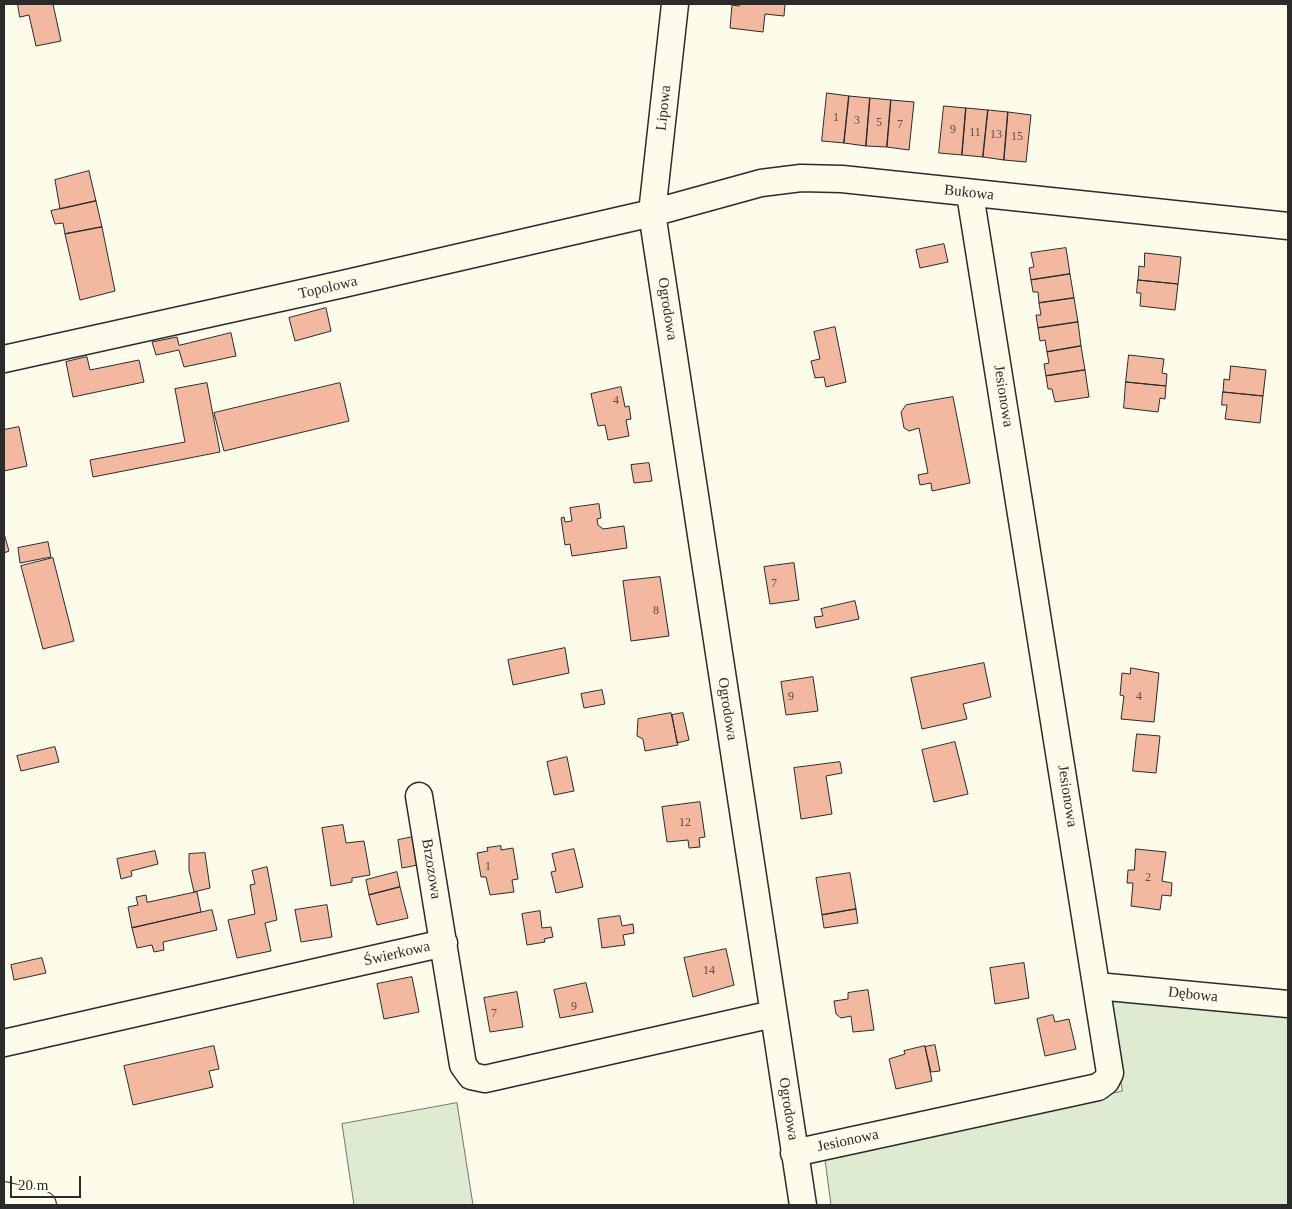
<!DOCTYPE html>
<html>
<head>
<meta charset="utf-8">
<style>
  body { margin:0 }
  #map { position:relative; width:1292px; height:1209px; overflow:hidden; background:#fdfbea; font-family:Georgia,serif }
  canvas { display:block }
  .frame { position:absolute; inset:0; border:5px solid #2b2b2b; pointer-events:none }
  .scale { position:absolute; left:10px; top:1176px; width:71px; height:22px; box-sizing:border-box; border:2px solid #2b2b2b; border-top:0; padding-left:6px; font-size:15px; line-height:18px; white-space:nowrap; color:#2b2b2b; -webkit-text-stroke:4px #fdfbea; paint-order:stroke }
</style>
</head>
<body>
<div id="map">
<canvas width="1292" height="1209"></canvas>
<div class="frame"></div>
<div class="scale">20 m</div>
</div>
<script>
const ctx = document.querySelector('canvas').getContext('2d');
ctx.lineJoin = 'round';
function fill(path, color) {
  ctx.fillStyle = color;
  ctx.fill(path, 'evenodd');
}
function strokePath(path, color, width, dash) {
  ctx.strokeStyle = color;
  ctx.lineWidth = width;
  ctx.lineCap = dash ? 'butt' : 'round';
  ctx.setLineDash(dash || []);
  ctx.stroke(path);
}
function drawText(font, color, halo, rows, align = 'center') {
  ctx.font = font + ' Georgia,serif';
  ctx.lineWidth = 4;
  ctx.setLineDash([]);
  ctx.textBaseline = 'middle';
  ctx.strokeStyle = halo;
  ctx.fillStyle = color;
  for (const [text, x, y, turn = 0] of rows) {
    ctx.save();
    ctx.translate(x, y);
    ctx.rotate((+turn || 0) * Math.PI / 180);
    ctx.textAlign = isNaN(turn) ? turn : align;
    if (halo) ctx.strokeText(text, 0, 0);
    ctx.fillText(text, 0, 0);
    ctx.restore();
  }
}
const green = new Path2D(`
  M1107,991L1288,1013V1205H831L825,1160L1122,1091Z
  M457,1103L473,1205H354L342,1124Z`);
const building = new Path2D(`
  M18,4H53L61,41L36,46L29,15L20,17Z
  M739,4H785L784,16L765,14L763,32L730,28L732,5L739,6Z
  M827,93L849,96L844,143L822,141Z
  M849,96L870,98L866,146L844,143Z
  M870,98L891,100L887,147L866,146Z
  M891,100L914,102L909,150L887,147Z
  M944,106L966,108L962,155L939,153Z
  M966,108L988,110L983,157L962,155Z
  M988,110L1008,112L1004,160L983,157Z
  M1008,112L1031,115L1026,162L1004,160Z
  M89,171L96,201L60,209L55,180Z
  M96,201L102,227L65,234L63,223L55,224L51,211Z
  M102,227L115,291L80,300L65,234Z
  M944,244L948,262L920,268L916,250Z
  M1066,248L1070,274L1031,280L1029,268L1034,267L1031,253Z
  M1145,253L1181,257L1178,284L1138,280L1139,266L1144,267Z
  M1070,274L1074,298L1039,303L1038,292H1033L1031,280Z
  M1138,280L1178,284L1175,310L1140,306L1141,293H1137Z
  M1074,298L1078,322L1038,328L1036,315H1041L1039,303Z
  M326,308L331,331L295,341L289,318Z
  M1078,322L1081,346L1047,352L1045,340L1040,341L1038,328Z
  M835,327L846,382L826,387L824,377L815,378L811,361L820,359L814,332Z
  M231,333L236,356L184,367L179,350L156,355L152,342L177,337L179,345Z
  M1081,346L1085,370L1046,376L1044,364L1049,363L1047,352Z
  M1129,355L1164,359L1162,373L1167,374L1166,386L1126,382Z
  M87,357L90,370L139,360L144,382L73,397L66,362Z
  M1231,366L1266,370L1263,396L1223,392L1224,379L1229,380Z
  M1085,370L1089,397L1055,402L1052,389H1048L1046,376Z
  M1126,382L1166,386L1165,399L1160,398L1158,412L1124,408Z
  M207,383L220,452L93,477L90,460L185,442L175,389Z
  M340,383L349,421L224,451L214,413Z
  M621,387L625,407L629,406L631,419L626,420L629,436L608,440L605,425L598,426L591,394Z
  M1223,392L1263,396L1260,423L1225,419L1227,405H1222Z
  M953,397L970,483L932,491L931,483L920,485L918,475L928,473L919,428L909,431L904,428L901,412L906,405Z
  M19,427L27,466L4,471V430Z
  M649,463L652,481L634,483L631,465Z
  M599,504L601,518L597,519L598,525L603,529L624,526L627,548L572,556L570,544L565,545L561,518L564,517L565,522L572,521L570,508Z
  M5,537L9,551L4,553V538Z
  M48,542L51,557L20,563L18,548Z
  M53,558L74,641L43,649L21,566Z
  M794,563L799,600L770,604L764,567Z
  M660,577L669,636L631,641L623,581Z
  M855,601L859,619L816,628L814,617L823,616L821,609Z
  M565,648L569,673L513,685L508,660Z
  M984,663L991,697L963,704L967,719L922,729L911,678Z
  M1131,668L1159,673L1154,722L1121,719L1124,696L1120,695L1122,673L1130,674Z
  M813,677L818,711L786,715L781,682Z
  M602,690L605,704L584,708L581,694Z
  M671,713L678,745L645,751L643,739L637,736L638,719Z
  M683,713L689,740L677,743L672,715Z
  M1137,734L1160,736L1156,773L1133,771Z
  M955,742L968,794L934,802L922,750Z
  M55,747L59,762L21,771L17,756Z
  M567,757L574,791L554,795L547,762Z
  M840,762L842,773L826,776L832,814L801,819L794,768Z
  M700,802L705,837L699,838L700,847L689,848L688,840L667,842L662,807Z
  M343,825L346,843L364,841L370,875L352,878V882L331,886L322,828Z
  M413,837L418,865L402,868L398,840Z
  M501,846V850L513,848L518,879L512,880L514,892L490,895L486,877H481L477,853L488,851L487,848Z
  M574,849L583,887L556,893L551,872L556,871L552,854Z
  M1136,849L1166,852L1162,881L1172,883L1171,896L1162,895L1160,910L1131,906L1133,883H1127L1128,870H1134Z
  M155,851L158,864L131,871L132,876L121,879L117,859Z
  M205,853L210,888L194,892L189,870V854Z
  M267,867L277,920L265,923L271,951L237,958L228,920L255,914L250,885L255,884L252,871Z
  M397,872L400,887L369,895L366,880Z
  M850,873L856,909L822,915L816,878Z
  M400,887L408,918L377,925L369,895Z
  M197,892L201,912L132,928L128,907L138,905L136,897L146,895L147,902Z
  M327,905L332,937L301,942L295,910Z
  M856,909L858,923L824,928L822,915Z
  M212,910L217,930L163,942L164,950L154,952L152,945L137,948L132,928Z
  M540,911L542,928L551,927L553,937L544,939L545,942L527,945L522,914Z
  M620,916L622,926L633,924L634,933L623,935L625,945L602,948L598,919Z
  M726,949L734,985L693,997L684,958Z
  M42,958L46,973L14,980L11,965Z
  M1024,963L1029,998L995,1004L990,968Z
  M412,977L419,1012L384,1019L377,984Z
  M586,983L593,1012L560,1018L554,990Z
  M868,990L874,1030L853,1032L851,1016L841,1018L836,1014L834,1001L848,999V993Z
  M517,992L523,1027L490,1032L484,998Z
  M1053,1015L1055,1022L1069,1019L1076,1049L1045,1056L1037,1019Z
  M935,1045L940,1071L931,1072L925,1047Z
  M214,1046L219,1069L209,1071L213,1087L133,1105L124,1066Z
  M925,1046L932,1081L896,1089L889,1059L905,1054L904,1051Z`);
const minor = new Path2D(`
  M675,4L652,213L803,1205
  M4,359L343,284L652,213L761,183L801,178L842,179L1288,226
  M419,796L463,1065L471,1076L485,1079L773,1014
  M1097,986L1288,1004
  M4,1043L444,943
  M794,1153L1098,1087L1106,1081L1110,1073L970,194`);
const major = new Path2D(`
  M4,1196L42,1205`);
const numberNames = [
  ["1",836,118],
  ["3",857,121],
  ["5",879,123],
  ["7",900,125],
  ["9",953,130],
  ["11",975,133],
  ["13",996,135],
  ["15",1017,137],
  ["4",616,401],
  ["7",774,584],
  ["8",656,611],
  ["9",791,697],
  ["4",1139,697],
  ["12",685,823],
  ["1",488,867],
  ["2",1148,878],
  ["14",709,971],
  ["9",574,1007],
  ["7",494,1014]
];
const streetNames = [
  ["Lipowa",664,108,-84],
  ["Bukowa",969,193,6],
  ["Topolowa",328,288,-13],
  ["Ogrodowa",667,309,81],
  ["Jesionowa",1003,396,81],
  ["Ogrodowa",727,709,81],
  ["Jesionowa",1067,796,81],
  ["Brzozowa",431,869,81],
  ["Świerkowa",397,954,-13],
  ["Dębowa",1193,995,6],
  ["Ogrodowa",788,1109,81],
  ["Jesionowa",848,1141,-12]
];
fill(green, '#deebd1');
strokePath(green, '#74746e', 1);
fill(building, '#f2b8a0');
strokePath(building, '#2b2b2b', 1);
strokePath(minor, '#2b2b2b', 29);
strokePath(major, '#2b2b2b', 30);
strokePath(minor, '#fdfbea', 26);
strokePath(major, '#fdfbea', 28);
drawText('12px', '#5d4e48', null, numberNames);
drawText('15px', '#2b2b2b', '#fdfbea', streetNames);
</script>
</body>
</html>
